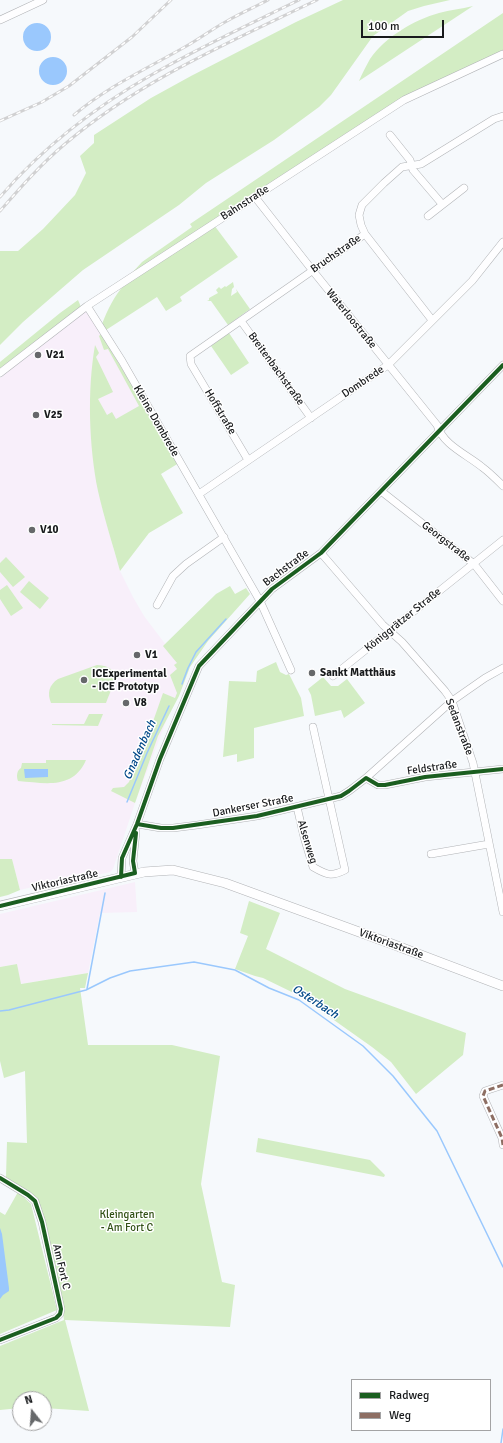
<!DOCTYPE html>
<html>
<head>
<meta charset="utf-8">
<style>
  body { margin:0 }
  #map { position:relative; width:503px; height:1443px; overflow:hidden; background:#f6f9fc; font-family:Signika,sans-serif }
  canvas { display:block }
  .legend { position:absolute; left:351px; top:1379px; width:140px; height:52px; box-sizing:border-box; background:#fff; border:1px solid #a3a3a4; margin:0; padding:5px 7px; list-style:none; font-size:12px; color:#181a1c }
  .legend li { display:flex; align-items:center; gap:8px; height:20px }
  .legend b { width:20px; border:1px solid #a3a3a4 }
  .north { position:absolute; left:12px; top:1391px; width:40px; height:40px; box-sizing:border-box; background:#fff; border:1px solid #a3a3a4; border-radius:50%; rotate:343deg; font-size:11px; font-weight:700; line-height:16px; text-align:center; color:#181a1c }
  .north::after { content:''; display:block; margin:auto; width:14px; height:18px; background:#66686a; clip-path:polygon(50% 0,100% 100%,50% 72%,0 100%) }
  .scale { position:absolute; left:361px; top:20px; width:83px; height:18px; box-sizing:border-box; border:2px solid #181a1c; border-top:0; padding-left:5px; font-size:12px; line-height:14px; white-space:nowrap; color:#181a1c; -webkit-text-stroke:3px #fff; paint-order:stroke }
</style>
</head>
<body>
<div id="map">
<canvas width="503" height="1443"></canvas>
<ul class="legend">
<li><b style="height:5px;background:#1b5e20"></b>Radweg</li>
<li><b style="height:5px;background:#8d6e63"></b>Weg</li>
</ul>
<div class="north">N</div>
<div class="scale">100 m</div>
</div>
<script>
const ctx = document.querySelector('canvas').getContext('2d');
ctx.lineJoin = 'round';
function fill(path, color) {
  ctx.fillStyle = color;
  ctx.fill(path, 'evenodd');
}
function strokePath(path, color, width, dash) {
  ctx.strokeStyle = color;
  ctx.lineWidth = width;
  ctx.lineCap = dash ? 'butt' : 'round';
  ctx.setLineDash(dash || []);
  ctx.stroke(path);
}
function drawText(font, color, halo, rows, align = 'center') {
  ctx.font = font + ' Signika,sans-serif';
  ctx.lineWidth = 3;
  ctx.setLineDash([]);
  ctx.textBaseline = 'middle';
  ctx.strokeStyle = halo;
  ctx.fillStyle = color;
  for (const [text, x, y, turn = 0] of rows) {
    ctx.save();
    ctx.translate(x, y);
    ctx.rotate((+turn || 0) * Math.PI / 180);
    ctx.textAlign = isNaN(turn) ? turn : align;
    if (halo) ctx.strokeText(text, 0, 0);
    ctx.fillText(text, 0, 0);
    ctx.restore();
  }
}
const commercial = new Path2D(`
  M87,308L153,420L93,454L95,472L103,511L120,571L133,597L144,616L169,649L190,667L175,698L135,803L113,869L110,872L52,886L45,884L20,890L12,859H0V378Z
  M135,882L137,912L100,913L88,973L20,984L17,964L0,967V914Z`);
const green = new Path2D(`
  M343,0H450L424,6L408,11L373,36L331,95L319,107L274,140L206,183L179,205L83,270L23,322L0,345V251H18L43,229L75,195L86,173L80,156L94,143V135L151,98L191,76L296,22Z
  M473,6L359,81C362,74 366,66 370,59C385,37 414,20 439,13C450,10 461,9 473,6Z
  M503,13V53L404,100L131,274L142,262L192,227L190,224Z
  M214,225L238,257L180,297L182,301L166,311L157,297L106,330L102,324C108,309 114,296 125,284Z
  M233,282L234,287L232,289L231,296L237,292L236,289L250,309L228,325L211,301H207L209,300V298L218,293L216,290L219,287L221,289L225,286L226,287Z
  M78,300L81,307L0,371V362L60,313Z
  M229,333L249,363L231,375L211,346Z
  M101,334L179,463L161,474L183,513L149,533L120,571C113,545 104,518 98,491C89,446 87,391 95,345L99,353L96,357L113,392L98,399L107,415L112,412L116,419L139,406L108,349L104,350L99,336Z
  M6,557L25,577L13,587L0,572V563Z
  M29,581L49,598L40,609L20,592Z
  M7,585L23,608L11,616L0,599V590Z
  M230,586L235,594L246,588L250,594L208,641L190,667L179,696L158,736L135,803L111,791L113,788L124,787L129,782L149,733L163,693L175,698L177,693L170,675L177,669L174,665L177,663L163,646L216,594Z
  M276,662L280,672L286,675L289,674L301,698L304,716L254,728V758L237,762V754L223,757L229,681L256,682L257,671Z
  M97,665C124,666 112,687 106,703H51C47,693 49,685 58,679Z
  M323,677L331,686H338L347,679L365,703L344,718L341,710L315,716L311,695L308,689Z
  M89,714H103L98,726L52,725V724H84Z
  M46,760H86C73,790 45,783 18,781C16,776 17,770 21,768L22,763H46Z
  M0,859H12L20,890L8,895L0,897Z
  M249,901L280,913L266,949L345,989L466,1033L463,1055L416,1094L391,1062L372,1047L300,996L263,978L255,976L235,969L248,936L240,933Z
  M17,964L21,984L88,973L85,988H80L88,1045H172L220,1056L201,1184L222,1282L235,1285L230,1327L65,1320L89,1411L44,1408V1399H20V1408L0,1410V1346L64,1320L61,1298L41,1209L37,1198L6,1177L7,1142L27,1143L25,1071L4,1078L0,1061V967Z
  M258,1138L370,1160L385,1175L384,1177L256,1152Z
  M18,1192L31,1204L57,1310L0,1334V1212L5,1215Z`);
const water = new Path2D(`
  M23 37a14 14 0 1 1 28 0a14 14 0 1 1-28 0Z
  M39 71a14 14 0 1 1 28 0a14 14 0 1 1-28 0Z
  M24,769H48V777L25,778Z
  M0,1228L2,1234L9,1288V1291L3,1295L0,1299Z`);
const stream = new Path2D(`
  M182,684L188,668L196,652L226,619
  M127,802L147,753L169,706
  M87,989L105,893
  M0,1011L9,1010L86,990L110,978L130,971L194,962L235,970L269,988L299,1000L363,1046L393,1076L437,1131L503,1267
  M501,1443L503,1429`);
const minor = new Path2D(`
  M0,20L43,0
  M390,135L410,160L413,170L442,204
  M255,197L313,271L437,425C443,445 466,454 482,467C489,472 496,479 503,486
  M428,216L464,188
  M87,306L122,361L260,601L291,670
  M432,320L365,234L361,225L359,215L362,205L384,183L402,167L421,164L494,119L503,116
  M241,321L311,418
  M0,373L87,306L404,100L503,54
  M248,460L191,364L190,356L365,234
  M381,491L474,564L503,601
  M199,494L388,365L472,281L503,242
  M321,553L383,625L402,642L445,691L452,701L473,763L503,912
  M157,605L173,576L186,564L224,537
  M333,676L503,540
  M366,778L378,785H385L425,777L503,769
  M297,807L304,837L313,867C327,875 331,877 345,870L313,727
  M137,824L161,828H173L197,825L257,816L341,796L349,791L366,778L452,701L485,678L503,668
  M431,854L489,844
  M135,873L133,861L136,832
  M121,877L122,858L137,824L160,759L199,666L272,589L321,553L503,365
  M503,1085L485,1091L483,1096L502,1138L503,1145
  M0,1178L28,1195L35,1201L42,1222L61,1309L60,1314L56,1318L0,1340`);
const major = new Path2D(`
  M0,906L144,872L173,870L225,883L392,944L503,986`);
const rail = new Path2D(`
  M74,115C107,87 146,69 183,48C198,40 212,29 227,21C241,13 255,7 268,0
  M0,121L42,102L69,86L132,37L171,0
  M0,197C43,147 95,107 153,74C200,47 250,24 299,0
  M0,211C20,188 41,164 65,144C139,81 230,42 317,0`);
const quiet = new Path2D(`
  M503,1085L485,1091L483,1096L502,1138L503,1145`);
const cycleway = new Path2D(`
  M137,824L161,828H173L257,816L341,796L349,791L366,778L378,785H385L425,777L503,769
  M121,877L122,858L137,824L160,759L199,666L272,589L321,553L503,365
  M0,906L135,873L133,861L136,833
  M0,1178L28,1195L35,1201L42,1222L61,1309L60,1314L56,1318L0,1340`);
const markers = [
  [38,355,4,"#66686a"],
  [36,415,4,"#66686a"],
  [32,530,4,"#66686a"],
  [137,655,4,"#66686a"],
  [312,673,4,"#66686a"],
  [84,680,4,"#66686a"],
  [126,703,4,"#66686a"]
];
const streetNames = [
  ["Bahnstraße",245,203,-33],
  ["Bruchstraße",336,254,-35],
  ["Waterloostraße",351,319,51],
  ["Breitenbachstraße",276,369,54],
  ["Dombrede",363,382,-34],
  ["Hoffstraße",220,412,59],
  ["Kleine Dombrede",156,421,60],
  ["Georgstraße",446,542,38],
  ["Bachstraße",286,568,-37],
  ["Königgrätzer Straße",403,620,-39],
  ["Sedanstraße",459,727,69],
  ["Feldstraße",432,768,-8],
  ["Dankerser Straße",253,806,-11],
  ["Alsenweg",307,842,73],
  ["Viktoriastraße",65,881,-13],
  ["Viktoriastraße",391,944,20],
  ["Am Fort C",61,1267,77]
];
const poiNames = [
  ["V21",46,355],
  ["V25",44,415],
  ["V10",40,530],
  ["V1",145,655],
  ["Sankt Matthäus",320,673],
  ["ICExperimental",92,674],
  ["- ICE Prototyp",92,687],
  ["V8",134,703]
];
const parkNames = [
  ["Kleingarten",127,1215],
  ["- Am Fort C",127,1228]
];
const waterNames = [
  ["Gnadenbach",140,750,-66],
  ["Osterbach",315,1002,33]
];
fill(commercial, '#f8effa');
fill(green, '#d3edc4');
fill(water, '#9ac8fd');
strokePath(stream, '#9ac8fd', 1.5);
strokePath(minor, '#b1b3b6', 8);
strokePath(major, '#b1b3b6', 10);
strokePath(minor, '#fefeff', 7);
strokePath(major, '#fefeff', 9);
strokePath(rail, '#d1d1d2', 3);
strokePath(rail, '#fff', 1.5, [4.5]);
strokePath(quiet, '#8d6e63', 3, [6, 3]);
strokePath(cycleway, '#1b5e20', 4);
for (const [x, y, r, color] of markers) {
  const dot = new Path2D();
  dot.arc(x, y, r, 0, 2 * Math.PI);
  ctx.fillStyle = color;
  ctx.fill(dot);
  strokePath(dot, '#fff', 1.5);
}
drawText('11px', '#181a1c', '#fff', streetNames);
drawText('bold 11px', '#181a1c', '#fff', poiNames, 'left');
drawText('11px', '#315015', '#fff', parkNames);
drawText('italic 12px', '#004888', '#fff', waterNames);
</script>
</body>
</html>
